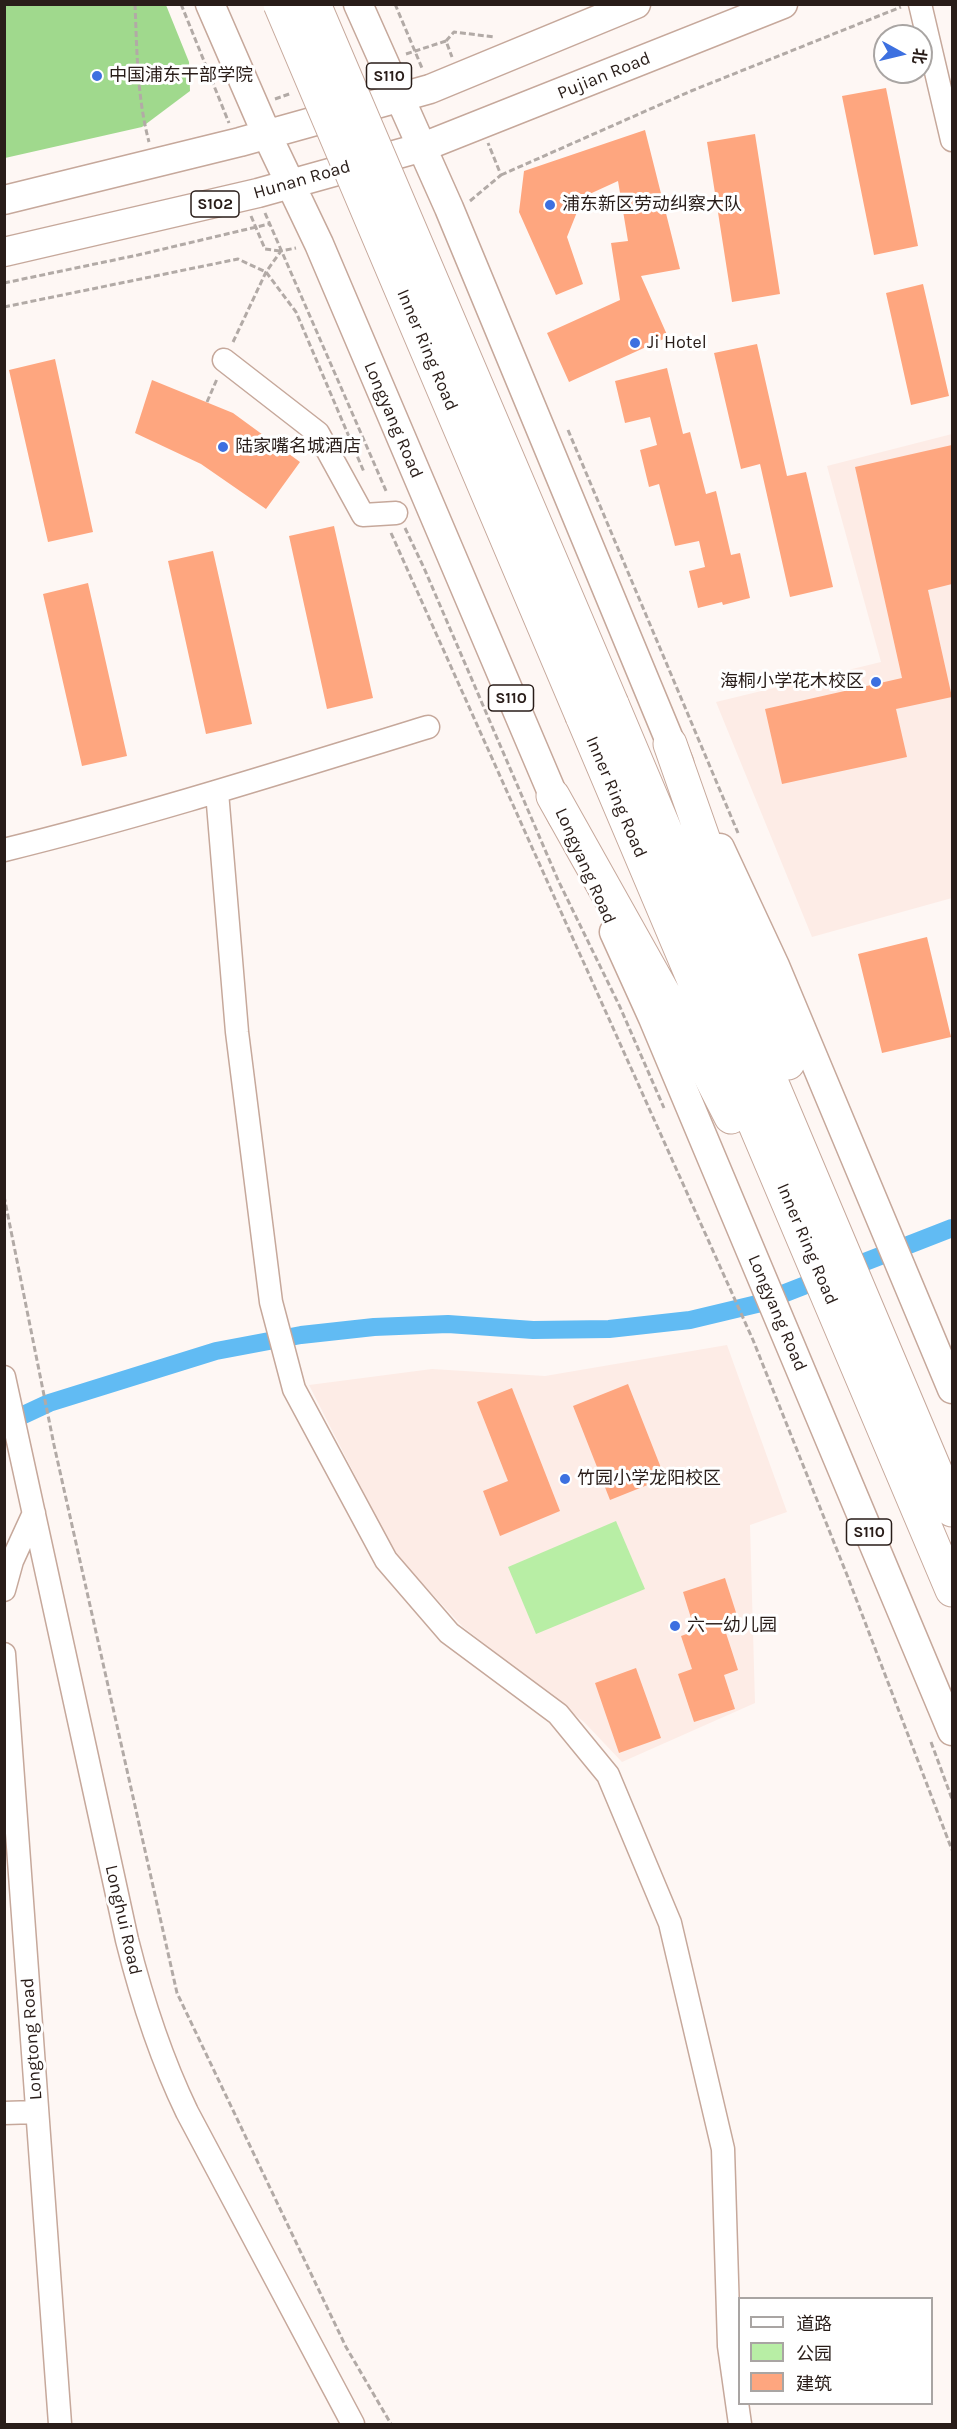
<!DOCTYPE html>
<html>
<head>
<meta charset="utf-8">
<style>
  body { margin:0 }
  #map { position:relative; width:957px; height:2429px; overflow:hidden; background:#fef7f4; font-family:Karla,"Noto Sans SC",sans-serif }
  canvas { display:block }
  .frame { position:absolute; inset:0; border:6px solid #291d19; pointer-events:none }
  .legend { position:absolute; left:738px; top:2297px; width:195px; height:108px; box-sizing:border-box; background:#fff; border:2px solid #a9a5a3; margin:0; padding:8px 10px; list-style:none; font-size:18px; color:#291d19 }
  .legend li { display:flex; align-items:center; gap:12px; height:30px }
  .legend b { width:30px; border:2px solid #a9a5a3 }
  .north { position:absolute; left:873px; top:24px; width:60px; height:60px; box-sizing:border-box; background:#fff; border:2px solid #a9a5a3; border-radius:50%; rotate:98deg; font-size:16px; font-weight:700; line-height:24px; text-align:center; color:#291d19 }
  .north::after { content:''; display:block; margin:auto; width:21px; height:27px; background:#3d70e0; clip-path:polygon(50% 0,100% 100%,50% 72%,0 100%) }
</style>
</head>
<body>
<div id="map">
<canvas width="957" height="2429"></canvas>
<div class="frame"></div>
<ul class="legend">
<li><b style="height:8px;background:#fff"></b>道路</li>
<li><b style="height:16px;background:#b8eea5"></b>公园</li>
<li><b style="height:16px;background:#fea67f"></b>建筑</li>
</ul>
<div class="north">北</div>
</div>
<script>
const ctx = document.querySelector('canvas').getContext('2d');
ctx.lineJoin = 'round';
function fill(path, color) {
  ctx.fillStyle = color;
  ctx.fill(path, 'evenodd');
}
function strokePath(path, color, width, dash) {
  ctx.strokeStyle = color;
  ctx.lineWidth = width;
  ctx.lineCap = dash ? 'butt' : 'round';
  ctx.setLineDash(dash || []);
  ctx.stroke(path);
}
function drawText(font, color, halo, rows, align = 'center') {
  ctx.font = font + ' Karla,"Noto Sans SC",sans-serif';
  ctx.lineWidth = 6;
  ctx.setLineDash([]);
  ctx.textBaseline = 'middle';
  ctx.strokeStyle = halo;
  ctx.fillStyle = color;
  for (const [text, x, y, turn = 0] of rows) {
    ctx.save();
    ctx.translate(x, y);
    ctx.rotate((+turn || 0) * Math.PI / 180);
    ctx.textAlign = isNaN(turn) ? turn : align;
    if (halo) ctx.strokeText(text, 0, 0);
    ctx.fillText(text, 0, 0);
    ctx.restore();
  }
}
const built = new Path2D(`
  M952,434V898L812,937L716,702L881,662L827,466Z
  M727,1345L787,1512L750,1525L755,1703L622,1762L584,1722L463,1627L395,1554L309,1385L432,1369L545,1376Z`);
const green = new Path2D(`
  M616,1521L645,1589L536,1634L508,1567Z`);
const forest = new Path2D(`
  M4,5H166L189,62L190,91L142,127L5,158Z`);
const canal = new Path2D(`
  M4,1424L49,1403L216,1351L301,1335L374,1327L448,1324L533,1330L609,1329L690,1320L757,1304L952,1228`);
const building = new Path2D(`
  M886,88L918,246L874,255L842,96Z
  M645,130L680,269L641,276L668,337L569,382L547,333L620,300L611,243L628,241L618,181L583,197L567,237L583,284L556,295L519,212L524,171Z
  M755,134L780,294L732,302L707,142Z
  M923,284L949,396L911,405L886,293Z
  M757,344L787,476L806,472L833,587L790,597L760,464L741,469L714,353Z
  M55,359L93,532L48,542L9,370Z
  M667,368L683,434L690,432L706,494L716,491L731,555L740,553L750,598L723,605L722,602L698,608L689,571L705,567L699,541L675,546L659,484L649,487L640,450L657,445L650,417L625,423L615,381Z
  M152,380L233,413L300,462L266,509L201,464L135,433Z
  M952,445V584L928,590L952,697L896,709L907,757L782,784L765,709L902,678L855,467Z
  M334,526L373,698L327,709L289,536Z
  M213,551L252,724L206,734L168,561Z
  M88,583L127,756L82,766L43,594Z
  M927,937L951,1037L882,1053L858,954Z
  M628,1384L665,1478L610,1500L573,1406Z
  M512,1388L560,1511L500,1536L483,1491L508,1481L477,1402Z
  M725,1578L740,1625L725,1630L738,1670L724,1675L735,1709L694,1722L678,1674L692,1669L681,1636L695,1631L683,1592Z
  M636,1668L661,1738L619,1753L595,1683Z`);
const path = new Path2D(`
  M135,4C137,51 137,97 149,142
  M181,4L229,123
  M395,4L422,68
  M446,41L454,32L494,37
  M406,54L446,41L452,57
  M275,99L292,93
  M501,175L691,91L901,7
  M470,201L501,175L488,143
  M265,213L387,493
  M251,216L265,249L280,251
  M4,283L138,255L269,224
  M4,307L238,259L266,272L296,312L364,472
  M233,342L266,272L281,251L296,248
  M207,402L217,379
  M568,430L738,833
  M405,528L424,568L558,880L620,1007L664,1108
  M391,533L753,1340L847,1575L952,1850
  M4,1196L54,1445L177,1993L346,2347L391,2424
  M931,1742L952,1799`);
const minor = new Path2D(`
  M920,4L952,140
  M224,360L318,433L363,515L396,513
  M217,792L237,1032L271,1302L294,1389L386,1560L449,1633L558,1714L608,1775L670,1923L723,2149L729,2346L740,2424
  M4,850C147,815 288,770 428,727
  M4,1377L127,1940C142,2000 160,2056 187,2112L353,2424
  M4,1590L12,1561L34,1513
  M4,1654L60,2424
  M4,2113L37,2112`);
const major = new Path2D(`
  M210,4L267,135L319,244L562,816
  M358,4L449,208L679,763
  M4,200L240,142L430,89L636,4
  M4,252L258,193L423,147L783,4
  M720,848L775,966L952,1389
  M614,932L653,1018L952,1731`);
const highway = new Path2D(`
  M612,704L952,1510
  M582,716L952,1590
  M670,744L739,940L788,1063
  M553,796L711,1078L731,1117`);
const highwayBridge = new Path2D(`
  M280,4L582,716
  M314,4L612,704`);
const markers = [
  [97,76,6,"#3d70e0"],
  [550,205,6,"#3d70e0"],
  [635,343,6,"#3d70e0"],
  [223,447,6,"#3d70e0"],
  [876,682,6,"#3d70e0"],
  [565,1479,6,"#3d70e0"],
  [675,1626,6,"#3d70e0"]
];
const shields = [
  [389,76,45],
  [215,204,48],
  [511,698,45],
  [869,1532,45]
];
const shieldNames = [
  ["S110",389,76],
  ["S102",215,204],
  ["S110",511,698],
  ["S110",869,1532]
];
const poiNames = [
  ["中国浦东干部学院",109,76],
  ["浦东新区劳动纠察大队",562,205],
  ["Ji Hotel",647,343],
  ["陆家嘴名城酒店",235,447],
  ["海桐小学花木校区",864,682,"right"],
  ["竹园小学龙阳校区",577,1479],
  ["六一幼儿园",687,1626]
];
const streetNames = [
  ["Pujian Road",604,76,-22],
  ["Hunan Road",302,180,-16],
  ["Inner Ring Road",427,350,67],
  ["Longyang Road",393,420,67],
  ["Inner Ring Road",616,797,67],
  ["Longyang Road",585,866,66],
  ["Inner Ring Road",807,1244,67],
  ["Longyang Road",777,1313,67],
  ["Longhui Road",123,1920,77],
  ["Longtong Road",32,2039,-94]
];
fill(built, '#fdece6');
fill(green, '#b8eea5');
fill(forest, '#a0d98d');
strokePath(canal, '#61bbf3', 18);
fill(building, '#fea67f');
strokePath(minor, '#c6a89b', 25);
strokePath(major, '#c6a89b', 31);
strokePath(highway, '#c6a89b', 35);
strokePath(path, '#b2aaa6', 3, [6, 3]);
strokePath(minor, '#fff', 22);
strokePath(major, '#fff', 28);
strokePath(highway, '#fff', 33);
strokePath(highwayBridge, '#c6a89b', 35, []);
strokePath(highwayBridge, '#fff', 33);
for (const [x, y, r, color] of markers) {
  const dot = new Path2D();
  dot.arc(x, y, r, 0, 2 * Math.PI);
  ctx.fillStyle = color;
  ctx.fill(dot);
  strokePath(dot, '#fff', 2);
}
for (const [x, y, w] of shields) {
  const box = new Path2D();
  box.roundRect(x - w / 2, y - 13, w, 26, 4.5);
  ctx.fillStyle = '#fff';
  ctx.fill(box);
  strokePath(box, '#291d19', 1.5);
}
drawText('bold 16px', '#291d19', null, shieldNames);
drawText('18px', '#291d19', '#fff', poiNames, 'left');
drawText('18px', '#291d19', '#fff', streetNames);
</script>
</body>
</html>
